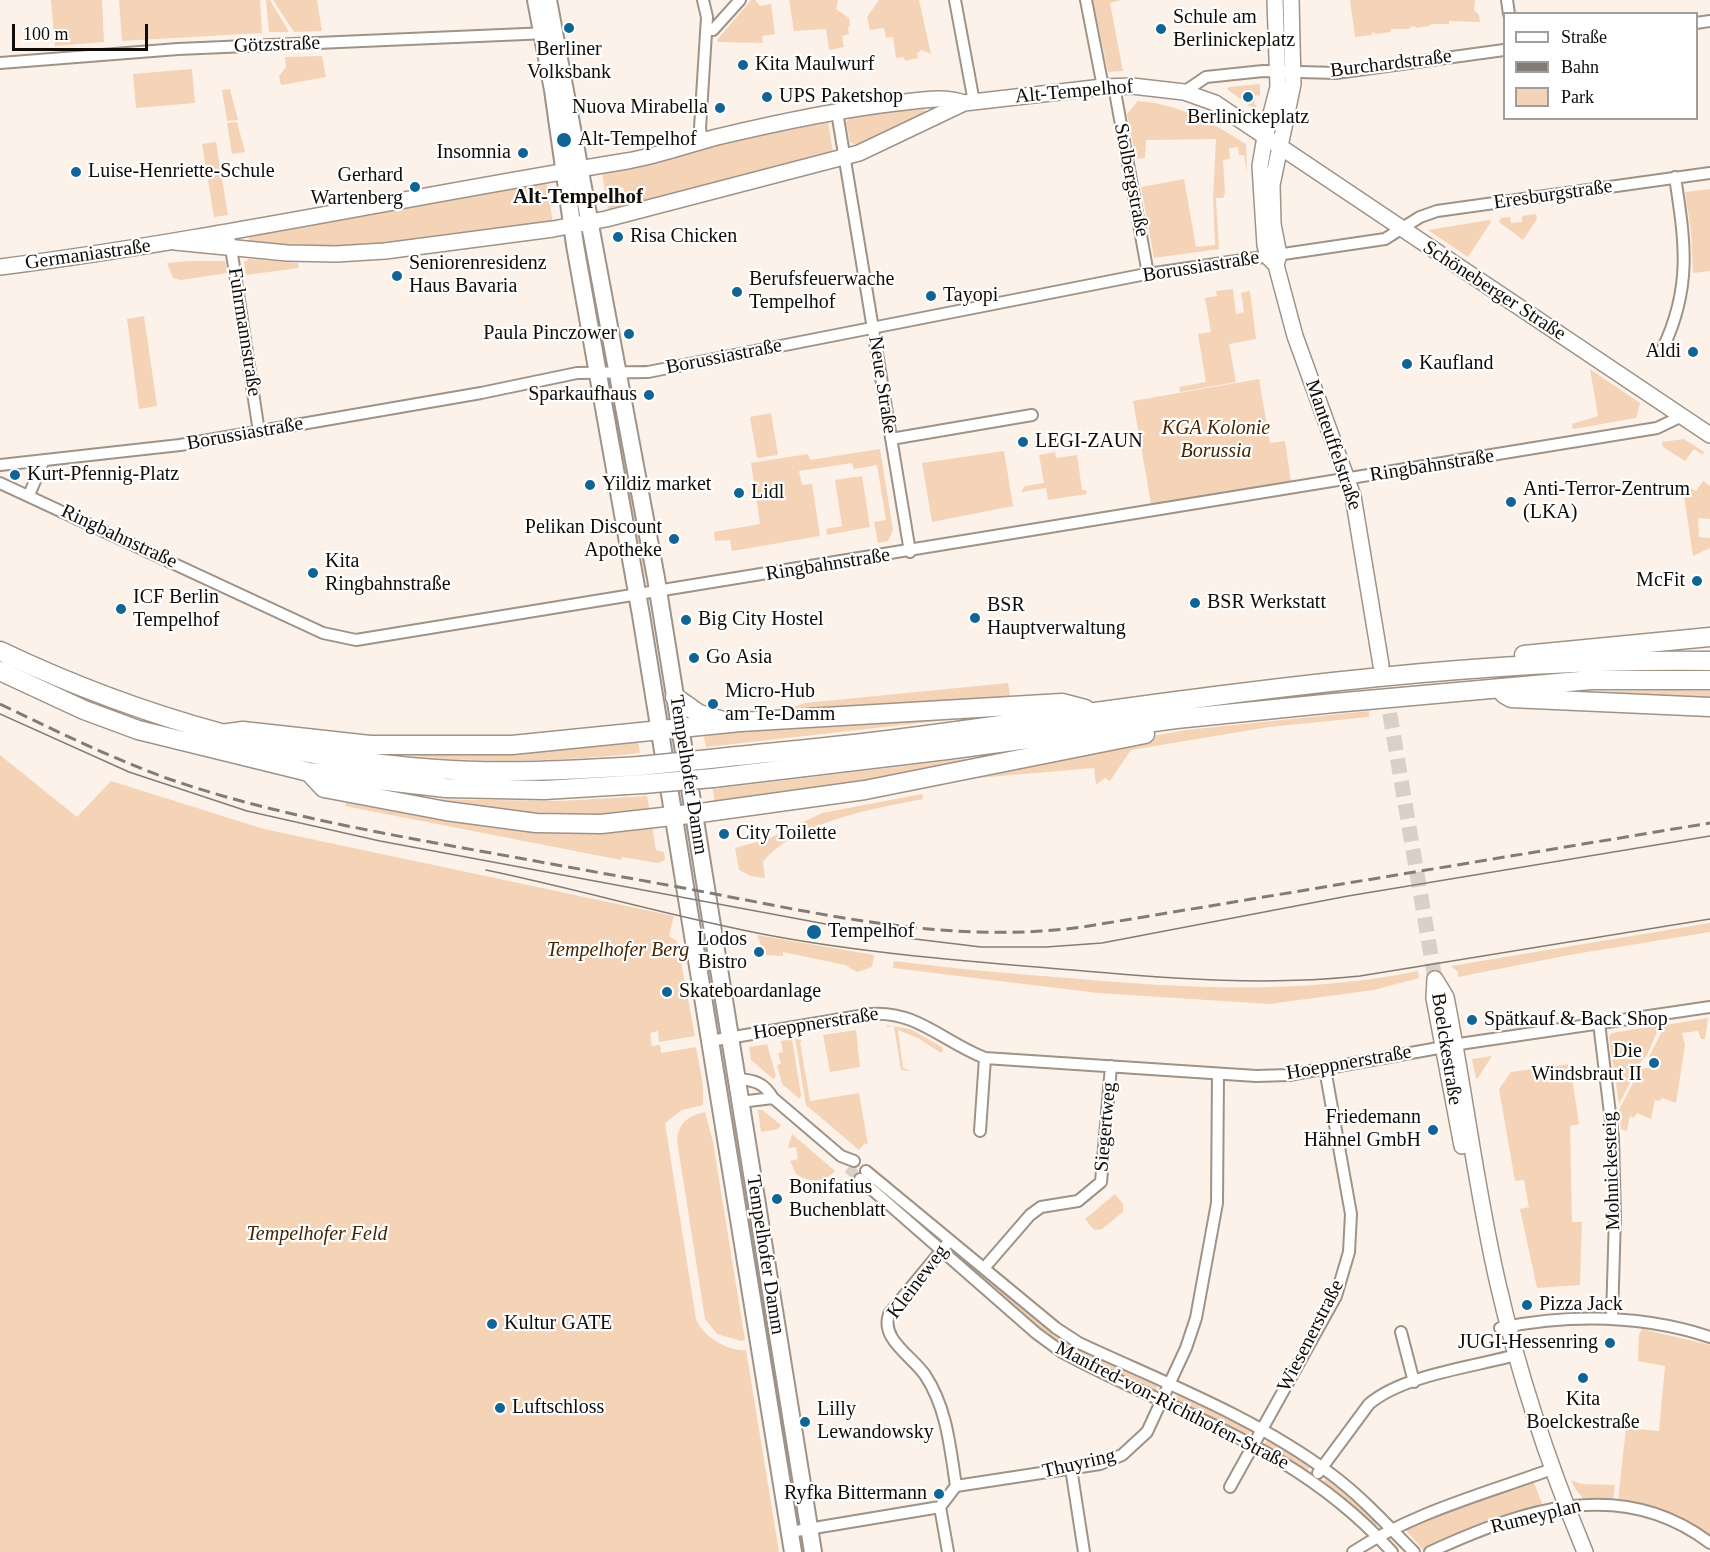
<!DOCTYPE html>
<html>
<head>
<meta charset="utf-8">
<style>
  body { margin:0 }
  #map { position:relative; width:1710px; height:1552px; overflow:hidden; background:#fdf2e9; font-family:Georgia,serif }
  canvas { display:block }
  .legend { position:absolute; left:1503px; top:12px; width:195px; height:108px; box-sizing:border-box; background:#fff; border:2px solid #9f9e9c; margin:0; padding:8px 10px; list-style:none; font-size:18px; color:#100c08 }
  .legend li { display:flex; align-items:center; gap:12px; height:30px }
  .legend b { width:30px; border:2px solid #9f9e9c }
  .scale { position:absolute; left:12px; top:24px; width:136px; height:27px; box-sizing:border-box; border:3px solid #100c08; border-top:0; padding-left:8px; font-size:18px; line-height:21px; white-space:nowrap; color:#100c08; -webkit-text-stroke:4px #fff; paint-order:stroke }
</style>
</head>
<body>
<div id="map">
<canvas width="1710" height="1552"></canvas>
<ul class="legend">
<li><b style="height:8px;background:#fff"></b>Straße</li>
<li><b style="height:8px;background:#837c76"></b>Bahn</li>
<li><b style="height:16px;background:#f4d3b7"></b>Park</li>
</ul>
<div class="scale">100 m</div>
</div>
<script>
const ctx = document.querySelector('canvas').getContext('2d');
ctx.lineJoin = 'round';
function fill(path, color) {
  ctx.fillStyle = color;
  ctx.fill(path, 'evenodd');
}
function strokePath(path, color, width, dash) {
  ctx.strokeStyle = color;
  ctx.lineWidth = width;
  ctx.lineCap = dash ? 'butt' : 'round';
  ctx.setLineDash(dash || []);
  ctx.stroke(path);
}
function drawText(font, color, halo, rows, align = 'center') {
  ctx.font = font + ' Georgia,serif';
  ctx.lineWidth = 4.5;
  ctx.setLineDash([]);
  ctx.textBaseline = 'middle';
  ctx.strokeStyle = halo;
  ctx.fillStyle = color;
  for (const [text, x, y, turn = 0] of rows) {
    ctx.save();
    ctx.translate(x, y);
    ctx.rotate((+turn || 0) * Math.PI / 180);
    ctx.textAlign = isNaN(turn) ? turn : align;
    if (halo) ctx.strokeText(text, 0, 0);
    ctx.fillText(text, 0, 0);
    ctx.restore();
  }
}
const green = new Path2D(`
  M51,0H102L104,42L55,46Z
  M119,0H260L262,33L122,41Z
  M266,0H270L289,32H269Z
  M273,0H317L322,31L294,32Z
  M751,0H755L760,6L771,4L775,34L762,36L763,43L718,42L717,40Z
  M789,0H838L836,9L849,18L850,26L848,27L849,34L842,36L844,47L829,50L826,29L794,31Z
  M879,0H919L931,54L921,50L917,54L918,58L905,61L904,57L896,58L893,37L886,38L884,28L870,30L867,17Z
  M1093,0H1121L1110,3L1123,71L1108,72Z
  M1350,0H1475L1474,10L1479,15L1480,22L1449,21V24H1432L1429,26L1416,28L1415,26L1410,27V29H1391V32L1376,34L1373,32L1371,35L1355,37Z
  M322,56L326,77L281,85L279,76L286,67L285,57Z
  M192,69L195,103L136,108L133,74Z
  M1260,84V96L1256,95L1254,104L1257,106L1254,109L1227,89L1229,87Z
  M230,89L238,120L227,121L222,90Z
  M1138,101C1179,104 1211,122 1246,144L1247,173L1244,155H1239L1238,147L1229,148L1230,159L1223,160L1225,193L1223,198H1216L1219,249L1154,258L1141,187L1184,179L1196,247L1215,245L1213,199L1216,139L1146,140L1145,158L1136,159L1127,114Z
  M924,106L926,114L858,146L850,142L846,122L852,116Z
  M823,120L828,121L833,152L829,154L609,212L608,206L626,201L623,187L605,191L602,171Z
  M237,122L245,152L232,154L227,123Z
  M216,142L228,215L214,217L202,144Z
  M546,180L553,223C452,236 351,254 249,242V234Z
  M1710,189V271L1693,273L1691,231L1685,192Z
  M1536,214L1537,219L1523,240L1499,222L1501,218L1510,217L1511,223L1522,222V216Z
  M1490,220L1491,222L1468,257L1428,230Z
  M588,242L608,353L602,354L582,243Z
  M249,259L298,263L299,268L246,275L244,262Z
  M190,261H225L227,273L181,280L173,278L167,263Z
  M1233,289L1236,314L1244,312L1241,293L1250,291L1256,339L1229,344L1236,382L1180,392L1179,387L1206,382L1198,334L1211,332L1205,298L1217,296L1216,291Z
  M144,316L157,406L139,409L127,319Z
  M1590,369L1640,403L1636,418L1573,429L1572,424L1598,416Z
  M1259,379L1270,443L1285,441L1291,481L1151,504L1133,401Z
  M615,392L649,576L645,577L609,393Z
  M771,413L778,455L757,458L750,417Z
  M1684,439L1704,452L1703,455L1694,449L1685,461L1663,447L1662,442Z
  M880,449L893,530L888,541L878,543L874,522L886,520L877,465L854,469L852,463L799,471L802,485L812,484L820,536L732,551L730,540L715,541L714,532L760,524L751,463L808,454L810,460Z
  M1004,451L1013,506L932,522L922,463Z
  M1055,452L1056,458L1077,455L1082,490H1086L1087,494L1048,500L1046,488L1021,492L1025,486L1044,483L1039,455Z
  M862,476L870,527L827,535L826,529L842,526L835,480Z
  M1703,481L1710,486V519L1698,518L1699,537L1710,538V548L1693,556L1684,497L1690,488L1696,491Z
  M1008,683L1011,701L849,710L788,709L805,703Z
  M1674,690L1710,691V703L1576,692Z
  M1369,711V717L1269,727L1131,750L1110,781L1105,778L1096,785L1094,768L966,779L1130,740L1186,730Z
  M983,716L706,747L703,731Z
  M638,739L640,753C554,762 465,765 379,751Z
  M1022,752L950,768L715,806L713,789Z
  M0,755L77,817L111,781L264,829L674,916L669,936L677,941L695,1036L659,1042L658,1031L650,1033L652,1046L660,1045L661,1053L696,1047L703,1084V1105L682,1110L665,1123L696,1319C702,1336 729,1352 746,1350L779,1552H0Z
  M922,794L923,799C876,808 795,822 763,862L765,878L751,876L739,870L735,848L768,839L822,813Z
  M348,796L427,812L652,825L656,850L664,852L665,860L658,863L622,857L621,860L345,806Z
  M647,796L650,812C578,820 507,811 435,803L426,799L559,801Z
  M1710,923V932L1569,955L1458,977V972L1451,966Z
  M757,935L874,955L872,967L857,972L845,965L783,952V956L765,955Z
  M710,944L723,1023L713,1025L699,946Z
  M894,961C956,969 1017,974 1079,979C1195,989 1303,994 1418,971L1419,978L1374,990L1269,1004L1098,993L893,968Z
  M1708,1018L1705,1039H1701L1698,1031L1682,1033L1685,1045L1676,1103L1662,1098L1660,1101L1655,1100L1651,1119L1637,1113L1634,1118L1630,1116L1627,1131L1621,1129L1619,1110L1640,1069L1655,1067L1654,1056L1649,1057L1665,1025Z
  M887,1025L910,1029L942,1047L943,1051L941,1053L918,1038L898,1030L903,1068L912,1071L901,1070L894,1026L887,1027Z
  M1660,1025L1646,1057L1643,1058L1619,1104L1609,1037L1612,1033Z
  M856,1030L860,1067L830,1072L823,1035Z
  M795,1038L803,1041L800,1042L810,1101L859,1093L868,1145L865,1143L859,1150L806,1105Z
  M792,1039L801,1095L800,1099L782,1084L777,1065L781,1064L778,1053L783,1052L781,1041Z
  M767,1044L776,1076L773,1079L751,1060L749,1047Z
  M1492,1056L1478,1078L1476,1079L1472,1059Z
  M1570,1064L1579,1124L1570,1126L1572,1222H1582L1580,1285L1537,1288L1520,1209L1529,1207L1524,1180L1515,1181L1499,1089L1511,1072Z
  M758,1110H762L781,1125L778,1129L761,1132Z
  M705,1112L713,1142L745,1340L741,1341L717,1334L705,1319L677,1141C678,1123 688,1116 705,1112Z
  M736,1114L770,1327L764,1328L728,1115Z
  M792,1134L835,1171C824,1183 809,1183 796,1174L790,1161L798,1159L796,1147L788,1148Z
  M1115,1194L1123,1204V1212L1102,1229L1094,1230L1085,1219Z
  M961,1252L1040,1319L1159,1384L1155,1392L1076,1356L1039,1330L956,1259Z
  M1642,1329L1710,1345V1537L1671,1514L1618,1500L1626,1428L1659,1431L1665,1366L1638,1361L1639,1334Z
  M772,1342L802,1518L793,1519L766,1343Z
  M1178,1393L1252,1428L1248,1436L1174,1401Z
  M1269,1437L1312,1465L1306,1472L1264,1445Z
  M1328,1476L1380,1521L1374,1528L1322,1483Z
  M1533,1480L1544,1509L1425,1552L1403,1527Z
  M1571,1480L1581,1484L1615,1485L1613,1500H1585L1576,1490Z`);
const streetTunnel = new Path2D(`
  M848,1168L860,1179`);
const secondaryTunnel = new Path2D(`
  M1382,668L1435,979`);
const street = new Path2D(`
  M955,0L974,102
  M1086,0L1103,87
  M1507,0L1509,14
  M1696,23L1710,21
  M707,30H713L740,0
  M0,63L178,49L548,33
  M1114,86L1148,274
  M1184,92L1206,77L1263,71L1336,73L1504,50
  M837,112L910,552
  M702,142L700,128L707,17L703,0
  M230,241L259,432
  M1663,348C1692,287 1685,242 1675,177
  M891,439L1032,415
  M0,465L180,445L481,393L577,373L648,372L1141,275L1385,239L1420,217L1437,211L1710,173
  M0,483L323,633L356,640L1657,428L1682,416
  M29,495L43,462
  M1599,1023L1613,1138L1615,1216L1612,1319
  M710,1041L871,1014C916,1010 945,1043 985,1058L1256,1076L1289,1075L1466,1043L1710,1007
  M737,1079C755,1080 764,1083 773,1098L841,1156L854,1161
  M740,1102L773,1098
  M980,1131L985,1058
  M866,1171L1056,1328L1079,1343C1165,1383 1255,1417 1331,1474C1362,1497 1387,1525 1414,1552
  M860,1179L1036,1333L1062,1352C1183,1417 1296,1446 1392,1552
  M946,1245L889,1314C880,1339 912,1356 925,1375C947,1408 950,1447 956,1486
  M985,1267L1030,1215L1041,1207L1078,1201L1101,1182L1111,1066
  M1500,1328C1570,1314 1642,1315 1710,1337
  M1401,1332L1414,1382
  M1071,1468L1084,1552
  M1318,1473L1369,1404C1402,1376 1466,1368 1508,1357
  M1230,1487L1336,1296L1349,1252L1351,1214L1325,1069
  M940,1507L948,1552
  M790,1532L940,1507L956,1486L1100,1464L1122,1455L1147,1432L1186,1348L1196,1318L1217,1203L1218,1074
  M1353,1552C1414,1512 1484,1494 1552,1469
  M1430,1552C1522,1510 1621,1475 1710,1543`);
const secondary = new Path2D(`
  M1275,0L1278,87L1265,137L1260,166L1265,245L1268,257L1276,265
  M1291,0L1293,84L1272,185L1273,224L1279,255L1276,265L1295,336L1353,496L1381,665
  M175,242L287,253L336,254L385,251L553,229L606,219L859,153L964,103L1103,87L1132,86L1184,92L1215,103L1710,435
  M0,267C210,240 417,195 627,161C657,156 687,145 717,137C776,123 836,110 896,103C917,101 944,95 964,103
  M1435,979L1446,997C1465,1093 1476,1189 1498,1284C1519,1376 1549,1465 1585,1552
  M1435,979L1434,998L1462,1146`);
const primary = new Path2D(`
  M536,0L553,90L575,245L641,615L793,1552
  M548,0L656,578L813,1552`);
const highway = new Path2D(`
  M0,651C137,716 284,759 436,769C504,774 572,770 640,766
  M1524,655L1710,637
  M0,671L84,710L138,730L309,772L446,788L544,790L643,784
  M1504,694L1511,698L1710,707
  M675,697L699,714L723,721
  M221,734L243,731L370,745H512L740,722L1062,703L1085,709
  M710,759C772,752 834,747 896,739C1166,704 1437,657 1710,661
  M309,772L324,788L446,811L536,823L601,824L707,812L865,790L1145,734
  M713,778L947,750L1176,719L1334,703L1591,680H1710`);
const tram = new Path2D(`
  M0,714L129,772L247,811L380,841L890,936L981,947H1046L1102,943L1348,896L1710,836
  M486,870C582,890 677,918 773,936C876,955 980,962 1084,971C1177,979 1267,986 1360,976L1710,919`);
const rail = new Path2D(`
  M0,704C56,731 111,758 169,779C250,807 335,824 419,840C502,855 585,870 667,885C806,910 941,946 1083,927L1710,823`);
const highwayBridge = new Path2D(`
  M640,766L710,759
  M643,784L713,778`);
const markers = [
  [569,28,6,"#106596"],
  [1161,29,6,"#106596"],
  [743,65,6,"#106596"],
  [767,97,6,"#106596"],
  [1248,97,6,"#106596"],
  [720,108,6,"#106596"],
  [564,140,8,"#106596"],
  [523,153,6,"#106596"],
  [76,172,6,"#106596"],
  [415,187,6,"#106596"],
  [618,237,6,"#106596"],
  [397,276,6,"#106596"],
  [737,292,6,"#106596"],
  [931,296,6,"#106596"],
  [629,334,6,"#106596"],
  [1693,352,6,"#106596"],
  [1407,364,6,"#106596"],
  [649,395,6,"#106596"],
  [1023,442,6,"#106596"],
  [15,475,6,"#106596"],
  [590,485,6,"#106596"],
  [739,493,6,"#106596"],
  [1511,502,6,"#106596"],
  [674,539,6,"#106596"],
  [313,573,6,"#106596"],
  [1697,581,6,"#106596"],
  [1195,603,6,"#106596"],
  [121,609,6,"#106596"],
  [975,618,6,"#106596"],
  [686,620,6,"#106596"],
  [694,658,6,"#106596"],
  [713,704,6,"#106596"],
  [724,834,6,"#106596"],
  [814,932,8,"#106596"],
  [759,952,6,"#106596"],
  [667,992,6,"#106596"],
  [1472,1020,6,"#106596"],
  [1654,1063,6,"#106596"],
  [1433,1130,6,"#106596"],
  [777,1199,6,"#106596"],
  [1527,1305,6,"#106596"],
  [492,1324,6,"#106596"],
  [1610,1343,6,"#106596"],
  [1583,1378,6,"#106596"],
  [500,1408,6,"#106596"],
  [805,1422,6,"#106596"],
  [939,1494,6,"#106596"]
];
const poiNames = [
  ["Schule am",1173,18],
  ["Berlinickeplatz",1173,41],
  ["Berliner",569,50,"center"],
  ["Volksbank",569,73,"center"],
  ["Kita Maulwurf",755,65],
  ["UPS Paketshop",779,97],
  ["Nuova Mirabella",708,108,"right"],
  ["Berlinickeplatz",1248,118,"center"],
  ["Alt-Tempelhof",578,140],
  ["Insomnia",511,153,"right"],
  ["Luise-Henriette-Schule",88,172],
  ["Gerhard",403,176,"right"],
  ["Wartenberg",403,199,"right"],
  ["Risa Chicken",630,237],
  ["Seniorenresidenz",409,264],
  ["Haus Bavaria",409,287],
  ["Berufsfeuerwache",749,280],
  ["Tempelhof",749,303],
  ["Tayopi",943,296],
  ["Paula Pinczower",617,334,"right"],
  ["Aldi",1681,352,"right"],
  ["Kaufland",1419,364],
  ["Sparkaufhaus",637,395,"right"],
  ["LEGI-ZAUN",1035,442],
  ["Kurt-Pfennig-Platz",27,475],
  ["Yildiz market",602,485],
  ["Anti-Terror-Zentrum",1523,490],
  ["(LKA)",1523,513],
  ["Lidl",751,493],
  ["Pelikan Discount",662,528,"right"],
  ["Apotheke",662,551,"right"],
  ["Kita",325,562],
  ["Ringbahnstraße",325,585],
  ["McFit",1685,581,"right"],
  ["ICF Berlin",133,598],
  ["Tempelhof",133,621],
  ["BSR Werkstatt",1207,603],
  ["BSR",987,606],
  ["Hauptverwaltung",987,629],
  ["Big City Hostel",698,620],
  ["Go Asia",706,658],
  ["Micro-Hub",725,692],
  ["am Te-Damm",725,715],
  ["City Toilette",736,834],
  ["Tempelhof",828,932],
  ["Lodos",747,940,"right"],
  ["Bistro",747,963,"right"],
  ["Skateboardanlage",679,992],
  ["Spätkauf & Back Shop",1484,1020],
  ["Die",1642,1052,"right"],
  ["Windsbraut II",1642,1075,"right"],
  ["Friedemann",1421,1118,"right"],
  ["Hähnel GmbH",1421,1141,"right"],
  ["Bonifatius",789,1188],
  ["Buchenblatt",789,1211],
  ["Pizza Jack",1539,1305],
  ["Kultur GATE",504,1324],
  ["JUGI-Hessenring",1598,1343,"right"],
  ["Kita",1583,1400,"center"],
  ["Boelckestraße",1583,1423,"center"],
  ["Luftschloss",512,1408],
  ["Lilly",817,1410],
  ["Lewandowsky",817,1433],
  ["Ryfka Bittermann",927,1494,"right"]
];
const streetNames = [
  ["Götzstraße",277,45,-2],
  ["Burchardstraße",1391,64,-7],
  ["Alt-Tempelhof",1074,92,-5],
  ["Stolbergstraße",1131,180,79],
  ["Eresburgstraße",1553,195,-8],
  ["Germaniastraße",88,255,-8],
  ["Borussiastraße",1201,267,-9],
  ["Schöneberger Straße",1494,291,33],
  ["Fuhrmannstraße",244,332,81],
  ["Borussiastraße",724,357,-11],
  ["Neue Straße",882,385,81],
  ["Borussiastraße",245,434,-10],
  ["Manteuffelstraße",1333,445,71],
  ["Ringbahnstraße",1432,466,-9],
  ["Ringbahnstraße",119,537,25],
  ["Ringbahnstraße",828,565,-9],
  ["Tempelhofer Damm",688,775,81],
  ["Hoeppnerstraße",816,1024,-9],
  ["Boelckestraße",1446,1049,81],
  ["Hoeppnerstraße",1349,1063,-10],
  ["Siegertweg",1106,1127,-85],
  ["Mohnickesteig",1612,1171,-92],
  ["Tempelhofer Damm",765,1255,81],
  ["Kleineweg",918,1282,-53],
  ["Wiesenerstraße",1311,1336,-63],
  ["Manfred-von-Richthofen-Straße",1172,1406,27],
  ["Thuyring",1079,1464,-13],
  ["Rumeyplan",1536,1517,-14]
];
const parkNames = [
  ["KGA Kolonie",1216,429],
  ["Borussia",1216,452],
  ["Tempelhofer Berg",618,951],
  ["Tempelhofer Feld",317,1235]
];
const neighbourhoodNames = [
  ["Alt-Tempelhof",578,198]
];
fill(green, '#f4d3b7');
strokePath(streetTunnel, '#d9d0c7', 10, [10, 5]);
strokePath(secondaryTunnel, '#d9d0c7', 15, [15, 8]);
strokePath(street, '#9f9388', 14);
strokePath(secondary, '#9f9388', 18);
strokePath(primary, '#9f9388', 20);
strokePath(highway, '#9f9388', 21);
strokePath(street, '#fff', 10);
strokePath(secondary, '#fff', 15);
strokePath(primary, '#fff', 16);
strokePath(highway, '#fff', 18);
strokePath(tram, '#837c76', 1.5);
strokePath(rail, '#837c76', 3, [12, 6]);
strokePath(highwayBridge, '#9f9388', 21, []);
strokePath(highwayBridge, '#fff', 18);
for (const [x, y, r, color] of markers) {
  const dot = new Path2D();
  dot.arc(x, y, r, 0, 2 * Math.PI);
  ctx.fillStyle = color;
  ctx.fill(dot);
  strokePath(dot, '#fff', 2);
}
drawText('20px', '#100c08', '#fff', poiNames, 'left');
drawText('20px', '#100c08', '#fff', streetNames);
drawText('italic 20px', '#462400', '#fff', parkNames);
drawText('bold 21px', '#100c08', '#fff', neighbourhoodNames);
</script>
</body>
</html>
